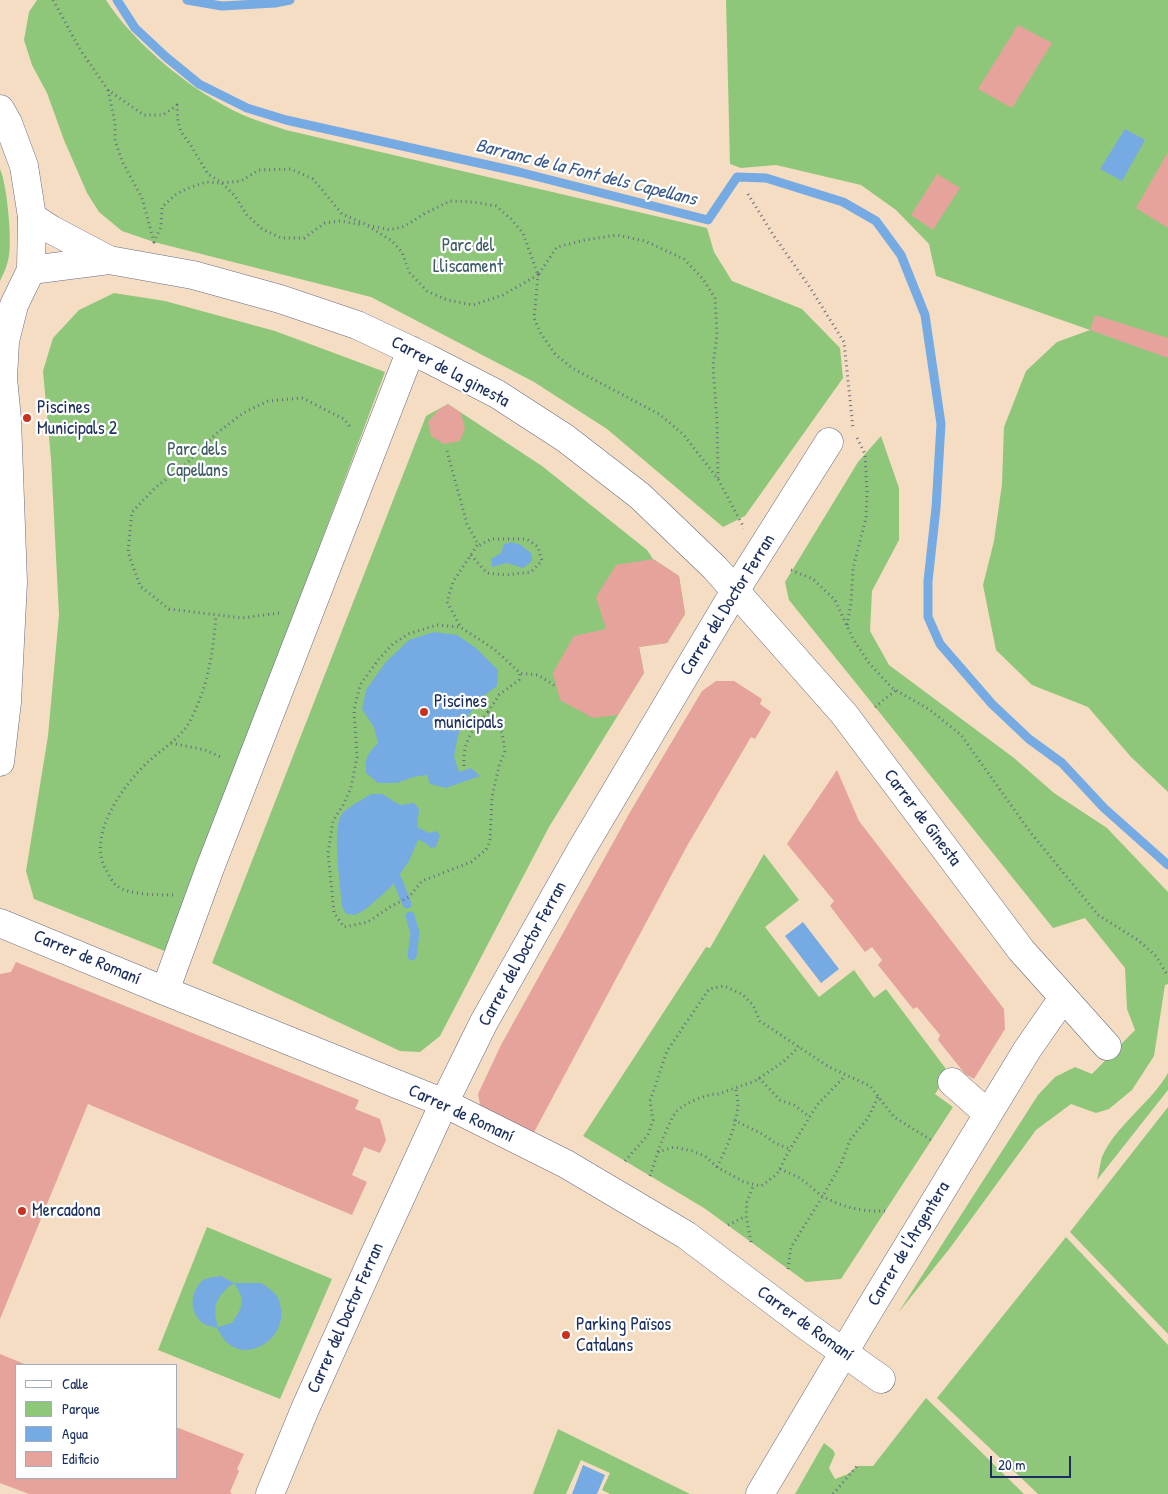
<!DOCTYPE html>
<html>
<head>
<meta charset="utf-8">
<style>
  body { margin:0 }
  #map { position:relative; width:1168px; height:1494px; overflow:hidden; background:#f5ddc3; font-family:"Patrick Hand",sans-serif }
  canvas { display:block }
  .legend { position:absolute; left:15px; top:1364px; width:162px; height:115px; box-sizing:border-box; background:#fff; border:1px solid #a4acbf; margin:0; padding:6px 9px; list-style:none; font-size:15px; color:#1b2f5e }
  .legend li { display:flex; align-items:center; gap:10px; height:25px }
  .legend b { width:25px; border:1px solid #a4acbf }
  .scale { position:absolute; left:990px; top:1456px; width:81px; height:22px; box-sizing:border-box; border:2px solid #1b2f5e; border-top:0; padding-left:6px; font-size:15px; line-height:18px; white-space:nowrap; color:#1b2f5e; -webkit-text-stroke:4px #fff; paint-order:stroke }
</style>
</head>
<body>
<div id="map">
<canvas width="1168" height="1494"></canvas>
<ul class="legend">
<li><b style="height:6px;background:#fff"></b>Calle</li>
<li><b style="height:14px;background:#8fc77a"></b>Parque</li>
<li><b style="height:14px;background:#76aae2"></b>Agua</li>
<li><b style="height:14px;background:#e6a39b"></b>Edificio</li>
</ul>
<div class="scale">20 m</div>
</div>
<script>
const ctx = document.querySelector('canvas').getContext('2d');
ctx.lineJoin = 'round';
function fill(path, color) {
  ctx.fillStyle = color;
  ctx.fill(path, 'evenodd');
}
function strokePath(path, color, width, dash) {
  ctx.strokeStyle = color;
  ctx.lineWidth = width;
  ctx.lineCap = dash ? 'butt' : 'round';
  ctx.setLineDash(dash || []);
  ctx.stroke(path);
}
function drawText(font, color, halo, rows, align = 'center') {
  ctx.font = font + ' "Patrick Hand",sans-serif';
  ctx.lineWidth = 4.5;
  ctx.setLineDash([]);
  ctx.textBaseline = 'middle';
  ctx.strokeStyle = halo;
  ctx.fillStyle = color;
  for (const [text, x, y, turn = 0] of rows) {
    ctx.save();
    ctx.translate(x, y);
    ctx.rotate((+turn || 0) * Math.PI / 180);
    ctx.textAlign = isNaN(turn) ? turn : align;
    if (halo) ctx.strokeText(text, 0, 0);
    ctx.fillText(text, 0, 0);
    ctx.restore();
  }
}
const green = new Path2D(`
  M37,0H106C135,45 194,93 243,115C257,121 272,125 286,130L707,228L714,252L732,281L802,309L840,348L843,378L745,516L723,527L607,429L534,382L371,297L154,242L122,231L99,212L87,193L64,140L47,93L32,65L24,40L29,12Z
  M726,0H1168V792L1131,757L1088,707L1032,685L996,650L983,585L994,541L1002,484L1004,427L1026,371L1057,342L1090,330L936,276L929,244L896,210L861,185L776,165L741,168L730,164Z
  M0,169C7,184 12,239 9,255C8,264 4,273 0,281Z
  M114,293L165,301L275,331L385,372L167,952L34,899L26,871L48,736L59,615L51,459L43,371L53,338L79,310Z
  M448,404L542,466L647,550L653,559L679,576L685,614L667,643L639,647L644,673L549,827L440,1036L420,1052L400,1051L212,963L426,416Z
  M881,436L899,488V540L872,591L870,631L889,665L1014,758L1054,793L1107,828L1168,892V984L1165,985L1154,1056L1132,1090L1109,1109L1096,1113L1071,1104L1036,1130L950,1248L898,1313L1038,1095L1055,1077L1075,1067L1092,1074L1135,1030L1127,1009L1125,968L1085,918L1053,928L789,600L785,582L858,462Z
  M764,854L799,900L765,927L819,997L854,970L874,998L886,989L949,1073L935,1094L953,1107L841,1279L806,1282L704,1208L583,1136L706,947L710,948Z
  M1168,1073V1090L1097,1180C1099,1172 1100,1164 1102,1157C1115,1126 1151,1103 1168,1073Z
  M1168,1107V1334L1070,1232Z
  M207,1227L332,1279L280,1399L158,1350Z
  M1066,1237L1168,1345V1494H1038L937,1398Z
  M926,1398L1024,1494H795L824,1443L833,1450L835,1454L829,1468L835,1479L848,1474L857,1466H873Z
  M558,1429L690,1494H610L602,1490L610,1473L581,1460L566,1494H533Z`);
const water = new Path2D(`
  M1125,129L1145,140L1122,181L1100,169Z
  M512,542L521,545L532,554V561L523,568L507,563L492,567L491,559L501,553L504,544Z
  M434,632L457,635L476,648L498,670L497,686L482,697L468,716L458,735L454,757L459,772L471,768L480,776L446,788L430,784L427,775L413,777L397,783H378L366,773C365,757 367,755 378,743L374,727L362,709L366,690L385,663L409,640Z
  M371,794H382L400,805L414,803L419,809L417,827L429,833L436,831L440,835L436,847L431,848L424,842L418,840L409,861L391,887L366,909L355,915L346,914L342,907C341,888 331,827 342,814C347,807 364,799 371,794Z
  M803,922L839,969L821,983L785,936Z
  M221,1276L234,1283H261C267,1287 275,1292 278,1298C280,1301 280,1306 281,1309C286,1340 244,1366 223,1338C221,1335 219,1331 217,1328C214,1327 209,1326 206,1325C189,1316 189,1293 202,1281C207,1277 214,1277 221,1276ZM234,1283C246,1300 243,1307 232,1323L218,1327C212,1306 216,1296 234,1283Z
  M583,1465L605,1475L597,1494H572Z`);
const stream = new Path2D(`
  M117,0L135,28L166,57L199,84L247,108L286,120L519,172L708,220L737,177L766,178L843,202L876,221L901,255L925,315L941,424L936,508L928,581V617L940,644L992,704L1029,739L1062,763L1104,808L1168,865
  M187,0L222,6L275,3L290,0
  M397,879L407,904
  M410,916L415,933L412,956`);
const building = new Path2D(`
  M1018,25L1052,43L1012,108L978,89Z
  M1168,152V228L1136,208Z
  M937,174L960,188L933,230L911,215Z
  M1095,315L1168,338V358L1090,330Z
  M448,404L461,413L465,428L460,441L444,444L431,436L428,422L438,410Z
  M653,559L679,576L685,614L667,643L639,647L644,673L618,715L593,718L560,700L553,673L574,636L606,629L596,597L616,565Z
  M716,681H734L762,699L760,704L771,712L755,739L751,737L687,846L532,1136L489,1113L480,1105L478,1094L501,1045L630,812L702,691Z
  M837,770L859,821L1004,1009L1005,1029L974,1079L965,1074L938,1040L940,1035L917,1007L913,1009L878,965L882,960L872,947L865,952L830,906L834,901L787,844Z
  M16,962L359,1100L355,1109L380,1119L386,1140L380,1153L364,1147L352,1175L367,1182L352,1215L88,1104L0,1319V974L11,972Z
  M0,1354L27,1365H16V1478H176V1427L244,1454L237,1469L239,1471L230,1492L232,1494H29L0,1483Z`);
const path = new Path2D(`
  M53,0L81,51L108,90L144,115H163L177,105L178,122L181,132L190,144L208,174L222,183L235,196L246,214L262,229L281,238H304L325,223L340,221L363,225
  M108,90L115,123V141L123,163L142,198L154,242L161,227L162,207L175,195L186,189L206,182L222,183L241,181L259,170L291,169L313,179L342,214L367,225L390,230L405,226L424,214L450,201L473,202L496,206L511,219L523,233L538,275L557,247L585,240L617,235L645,241L684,259L703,279L715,298L717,334L713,366L717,421L718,479
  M748,194L774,236L809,286L844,342L853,428
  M368,226L392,241L402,252L409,272L427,291L447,300L473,305L503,295L538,275L534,318L541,334L555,354L572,368L659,414L683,434L718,479L744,528
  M447,451L467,524L478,544L453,582L447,602L460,626
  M471,555L487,573L506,575L531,572L542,561L538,547L527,539H491L478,546
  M791,570L813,579L835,600L853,639L869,663L892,688L930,710L961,735L1031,833L1098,915L1138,940L1156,956L1168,976
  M279,613L242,618L169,609L140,586L128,552L132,512L155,488L186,464L216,434L243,413L268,401L302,398L344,419L351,428
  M847,625L851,603L853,568L866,518L867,492L865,454L857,438
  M875,707L896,690
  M488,712L499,695L519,680L520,673
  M171,743L205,750L223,758
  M464,766C462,743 473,728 488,712L495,719L502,733L505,751L499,766L492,797L490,841L486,850L471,862L422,881L409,897L390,907L368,922L344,927L334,913L328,853L333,821L343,805L351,788L357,757L354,710L360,685L379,659L393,644L408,634L437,625L460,627L494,649L520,673L538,675L557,687
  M173,895C158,895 129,895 117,886C112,883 109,874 106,870C86,835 124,784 149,761C162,749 181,738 190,721C208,687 213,653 216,615
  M759,1078L780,1100L794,1105L810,1117
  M734,1120L764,1135L775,1143L790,1149
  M658,1152C661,1142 670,1120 676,1112C684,1103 706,1094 718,1094L755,1081L783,1062L799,1047
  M625,1161L648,1135L653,1120L650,1101L667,1051L709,989L724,986L742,994L753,1005L760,1021L829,1067L870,1086L894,1117L931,1140
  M717,1167C726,1149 737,1125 738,1104C738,1099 736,1093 736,1088
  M780,1169C787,1172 795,1175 801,1179C808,1184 815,1191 822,1196C841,1207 863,1212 885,1211
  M650,1176L658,1152L674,1147L692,1151L705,1156L717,1167L744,1182L761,1186L777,1174L790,1149L817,1105L845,1076
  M728,1225L746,1216
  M751,1242L746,1216L747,1202L754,1184
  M788,1269L791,1247L823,1196L841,1164L850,1140L868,1118L878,1097
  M833,1494L857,1466`);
const minor = new Path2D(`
  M32,217L52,230L109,260
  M31,270L109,260L193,275L280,299L357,325L427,358L497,394L565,438L640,496L715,568L844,714L1021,950L1107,1046
  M0,923L165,991L444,1103L566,1164L686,1235L808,1327L881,1379
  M165,991L210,868L411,350
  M952,1082L988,1114
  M270,1494L305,1409L372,1260L444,1103L484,1022L580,852L682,680L735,591L829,442
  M760,1494L866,1315L1027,1050L1063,998`);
const major = new Path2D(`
  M0,109L8,123L24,166L32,217L31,270L14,305L5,341L3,378L7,419L13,582L7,702L0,762`);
const markers = [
  [27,418,5,"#c8321e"],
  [424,712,5,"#c8321e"],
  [22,1211,5,"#c8321e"],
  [566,1335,5,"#c8321e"]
];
const parkNames = [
  ["Parc del",468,246],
  ["Lliscament",468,267],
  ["Parc dels",197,450],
  ["Capellans",197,471]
];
const streetNames = [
  ["Carrer de la ginesta",450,372,28],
  ["Carrer del Doctor Ferran",728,605,-58],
  ["Carrer de Ginesta",922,818,53],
  ["Carrer del Doctor Ferran",523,954,-61],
  ["Carrer de Romaní",87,958,23],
  ["Carrer de Romaní",461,1114,25],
  ["Carrer de l'Argentera",909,1244,-59],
  ["Carrer del Doctor Ferran",346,1318,-66],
  ["Carrer de Romaní",805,1324,36]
];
const poiNames = [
  ["Piscines",37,408],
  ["Municipals 2",37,429],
  ["Piscines",434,702],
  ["municipals",434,723],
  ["Mercadona",32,1211],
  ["Parking Països",576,1325],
  ["Catalans",576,1346]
];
const waterNames = [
  ["Barranc de la Font dels Capellans",586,173,14]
];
fill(green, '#8fc77a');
fill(water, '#76aae2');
strokePath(stream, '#76aae2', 9);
fill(building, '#e6a39b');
strokePath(minor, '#676c81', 29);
strokePath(major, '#676c81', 29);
strokePath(path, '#676c81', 3, [1, 4]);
strokePath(minor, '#fff', 28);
strokePath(major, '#fff', 28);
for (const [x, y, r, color] of markers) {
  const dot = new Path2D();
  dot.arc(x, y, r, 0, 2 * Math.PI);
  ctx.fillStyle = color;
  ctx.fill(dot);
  strokePath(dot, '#fff', 2);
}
drawText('18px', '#3e5d66', '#fff', parkNames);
drawText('18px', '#1b2f5e', '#fff', streetNames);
drawText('18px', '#1b2f5e', '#fff', poiNames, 'left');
drawText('italic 19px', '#3b5a8c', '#fff', waterNames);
</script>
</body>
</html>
